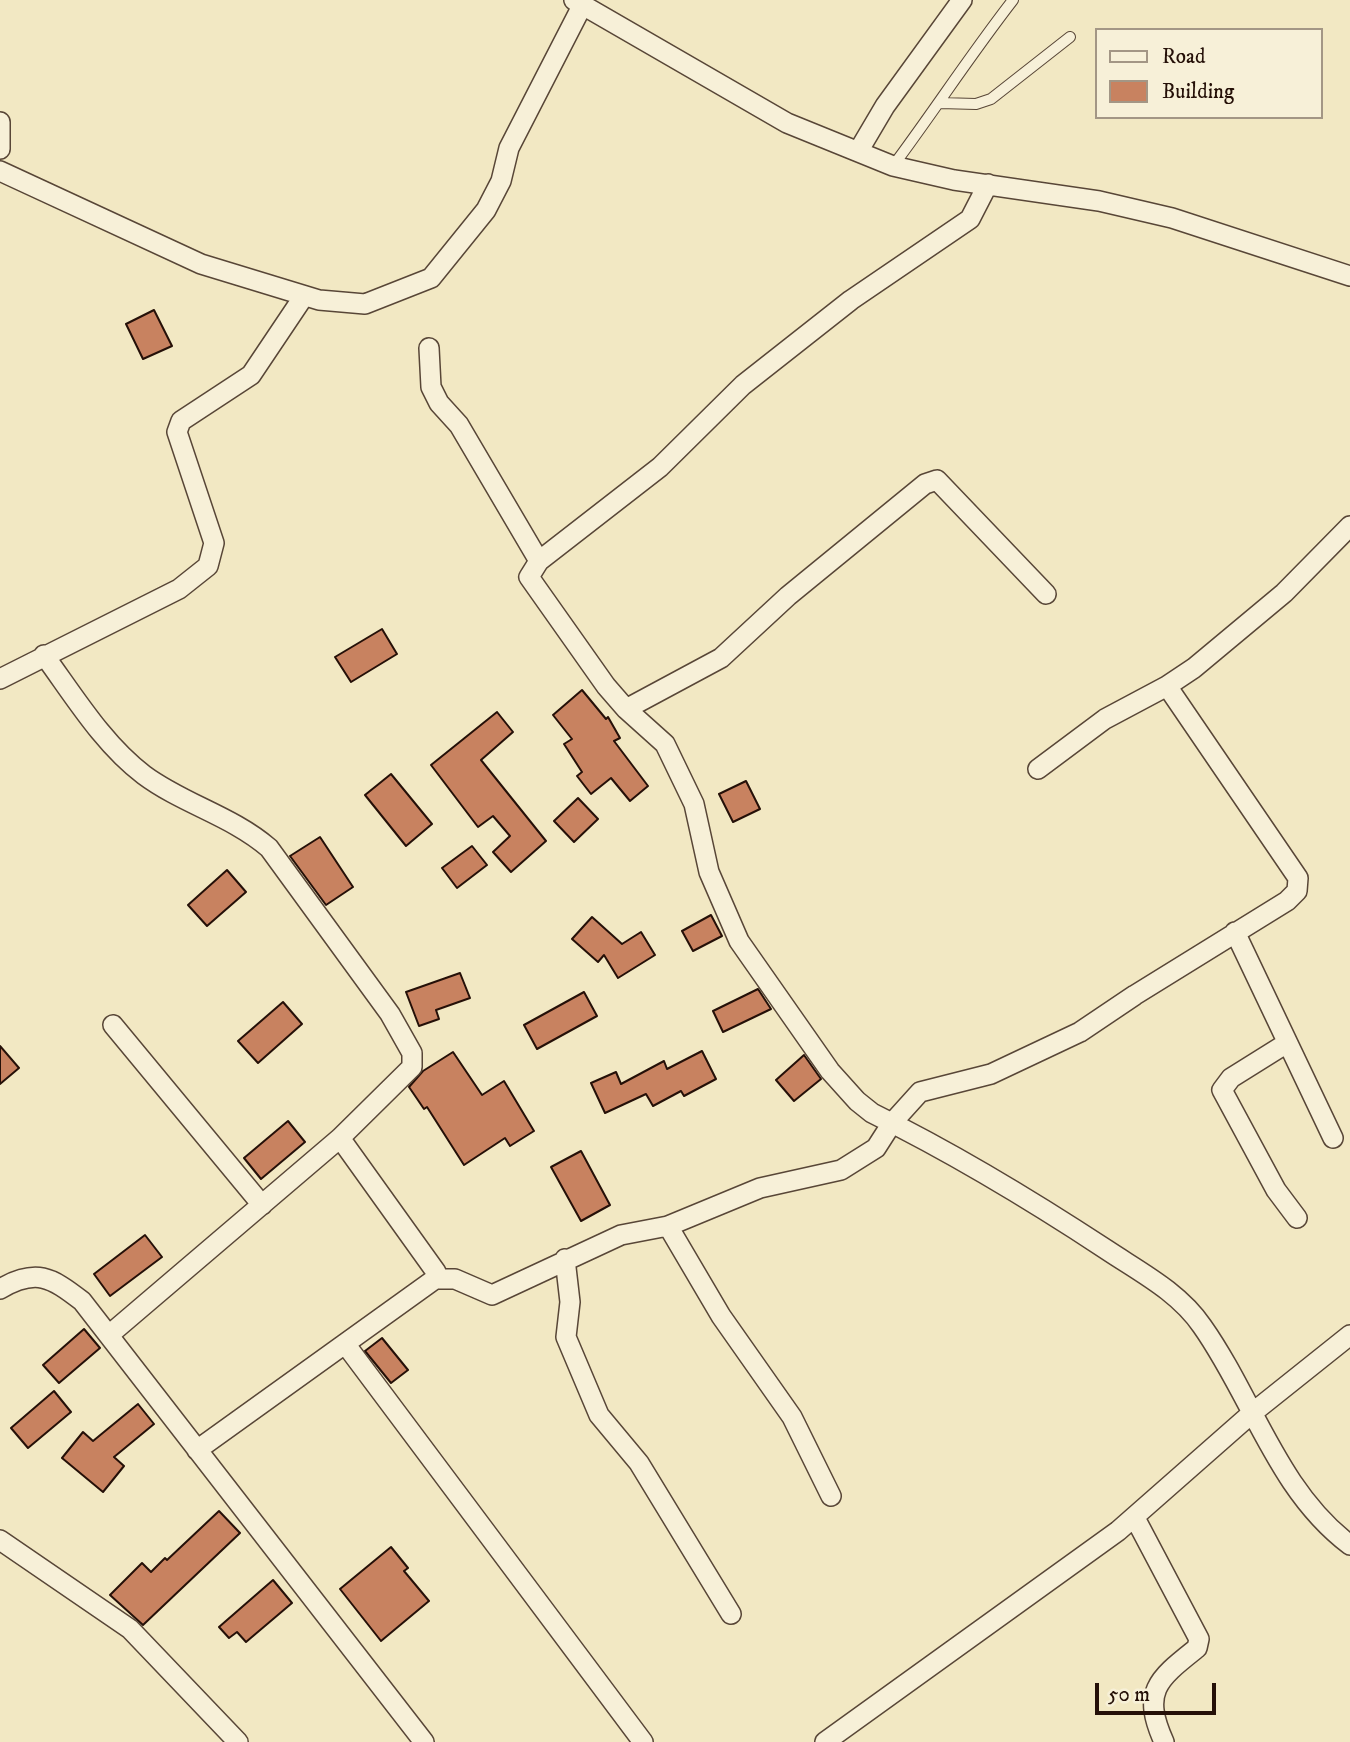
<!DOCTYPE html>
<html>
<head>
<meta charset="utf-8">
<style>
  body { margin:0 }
  #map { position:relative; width:1350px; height:1742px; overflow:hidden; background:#f2e8c3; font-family:"IM FELL DW Pica",serif }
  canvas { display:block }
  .legend { position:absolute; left:1095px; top:28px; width:228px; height:91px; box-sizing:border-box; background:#f7f0d8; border:2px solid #a39685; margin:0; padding:9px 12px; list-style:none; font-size:21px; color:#251008 }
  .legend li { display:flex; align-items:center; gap:14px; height:35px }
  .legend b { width:35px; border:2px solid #a39685 }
  .scale { position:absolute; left:1095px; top:1683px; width:121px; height:32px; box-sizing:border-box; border:4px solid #251008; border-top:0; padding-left:9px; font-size:21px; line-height:24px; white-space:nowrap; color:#251008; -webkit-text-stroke:5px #f7f0d8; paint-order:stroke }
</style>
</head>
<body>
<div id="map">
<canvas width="1350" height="1742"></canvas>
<ul class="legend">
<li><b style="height:9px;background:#f7f0d8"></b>Road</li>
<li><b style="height:19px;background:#c88260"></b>Building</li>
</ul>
<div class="scale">50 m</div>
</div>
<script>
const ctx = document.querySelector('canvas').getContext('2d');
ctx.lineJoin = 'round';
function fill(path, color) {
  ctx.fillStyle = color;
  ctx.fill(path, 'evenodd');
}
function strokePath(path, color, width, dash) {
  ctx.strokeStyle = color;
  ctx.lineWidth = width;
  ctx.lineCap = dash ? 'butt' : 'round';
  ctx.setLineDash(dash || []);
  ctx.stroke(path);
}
const building = new Path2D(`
  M154,310L172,346L143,359L126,324Z
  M382,629L397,654L351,682L335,657Z
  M582,690L606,719L608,717L620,738L614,741L648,786L630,801L611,778L591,794L577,776L582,772L564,744L572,739L553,715Z
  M497,712L513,732L481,760L546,841L511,872L493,852L510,836L493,816L478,827L431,765Z
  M391,774L432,824L406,846L365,795Z
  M746,781L760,809L733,822L719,794Z
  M578,798L598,819L574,842L554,821Z
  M320,837L353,887L326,905L290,856Z
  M472,846L487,865L457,888L442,868Z
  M227,870L246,892L207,926L188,905Z
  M711,915L722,936L693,951L682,931Z
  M592,917L622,944L641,932L655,955L618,978L604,955L598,962L572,939Z
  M460,973L470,998L436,1010L439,1019L419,1026L406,992Z
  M758,989L771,1009L723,1032L713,1011Z
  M584,992L597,1016L537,1049L524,1025Z
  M283,1002L302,1024L258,1063L238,1041Z
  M0,1046L19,1068L0,1084Z
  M702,1051L716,1079L684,1096L681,1091L653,1106L646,1094L605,1113L591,1083L616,1072L621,1084L664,1061L667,1069Z
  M453,1052L482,1095L504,1081L534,1131L510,1146L505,1138L464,1165L427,1107L424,1109L409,1087L423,1071Z
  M804,1055L821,1079L794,1101L776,1080Z
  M288,1121L305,1142L261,1179L244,1158Z
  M581,1151L610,1205L581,1221L551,1167Z
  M145,1235L162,1257L110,1296L94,1274Z
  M84,1329L100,1348L59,1383L43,1365Z
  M382,1338L408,1370L391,1383L365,1351Z
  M54,1391L71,1412L28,1448L11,1428Z
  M138,1404L154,1424L114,1457L124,1466L103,1492L62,1458L83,1432L93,1441Z
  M219,1511L240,1533L143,1625L110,1595L142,1563L151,1572L165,1558L167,1560Z
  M391,1547L408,1568L404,1571L429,1601L381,1641L340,1589Z
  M273,1580L292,1603L246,1642L237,1632L229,1638L219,1627Z`);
const service = new Path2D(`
  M940,103L976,104L991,99L1070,37
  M893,166C934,111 971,54 1013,0`);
const minor = new Path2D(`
  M574,0L787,123L893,166L954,180L1099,201L1172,218L1350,276
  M0,122V149
  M859,150L885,106L962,0
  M0,171L201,264L319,300L365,304L431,278L486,210L501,181L509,148L582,6
  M988,184L970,219L851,300L743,385L660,467L539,561L529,577L606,686L626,709L665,744L694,804L709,872L739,941L830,1071L857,1101L872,1113C953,1153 1031,1200 1107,1250C1140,1272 1179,1292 1202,1326C1253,1398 1277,1490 1350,1545
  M429,348L431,387L439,403L459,425L539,561
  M44,655C74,696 103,744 144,775C183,804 232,816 269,848L390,1014L412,1053V1067L340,1138L109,1335
  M0,679L179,589L208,566L214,543L177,432L181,421L251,375L304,296
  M626,709L721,658L788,596L925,484L937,480L1046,594
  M1038,769L1105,719L1167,686L1194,668L1284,593L1350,526
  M1235,932L1333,1138
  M113,1025L262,1205
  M1287,1043L1231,1078L1222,1090L1276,1190L1297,1218
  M668,1226L721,1316L792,1417L831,1496
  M565,1259L570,1302L566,1337L599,1415L639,1463L731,1614
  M435,1279H455L492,1295L621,1235L668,1226L760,1188L841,1170L876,1148L892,1123L920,1092L991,1074L1080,1032L1135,995L1287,901L1297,891L1298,878L1167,686
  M0,1289C36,1268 51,1277 82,1301L424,1742
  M346,1345L643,1742
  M197,1450L435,1279L436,1272L340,1138
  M1135,1518L1199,1639L1197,1648C1158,1679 1141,1691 1164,1742
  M0,1540L130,1629L238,1742
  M825,1742L1118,1531L1251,1414L1350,1335`);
fill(building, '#c88260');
strokePath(building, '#251008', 2);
strokePath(service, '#584637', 12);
strokePath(minor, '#584637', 22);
strokePath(service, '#f7f0d8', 10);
strokePath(minor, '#f7f0d8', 19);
</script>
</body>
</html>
